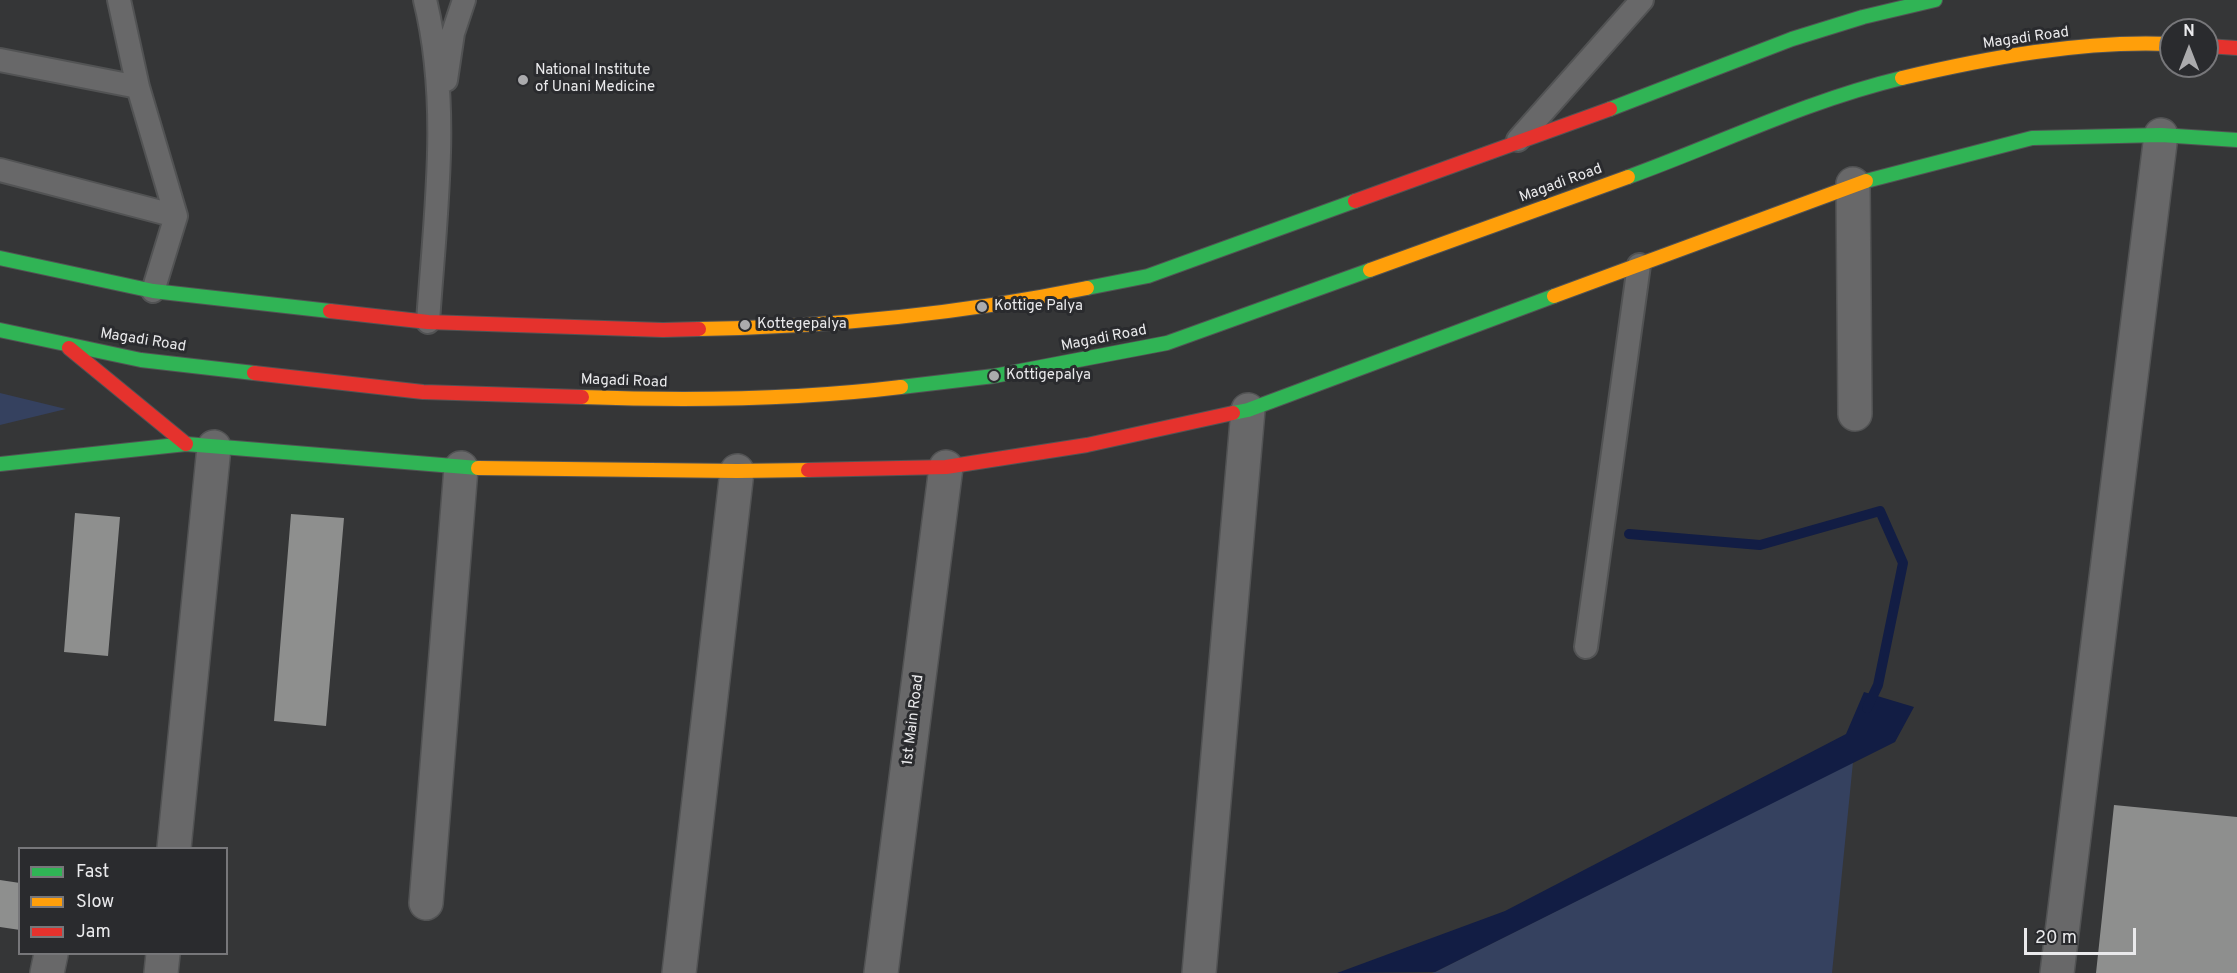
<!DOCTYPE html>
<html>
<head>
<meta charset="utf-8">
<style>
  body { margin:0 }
  #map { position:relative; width:2237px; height:973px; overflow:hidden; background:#353637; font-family:Overpass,sans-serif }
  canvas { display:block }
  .legend { position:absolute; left:18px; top:847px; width:210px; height:108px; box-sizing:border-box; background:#2a2b2e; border:2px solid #77777a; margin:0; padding:8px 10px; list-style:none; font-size:18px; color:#eaeaec }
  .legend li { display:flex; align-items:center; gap:12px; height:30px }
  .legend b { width:30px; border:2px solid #77777a }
  .north { position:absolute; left:2159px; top:18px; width:60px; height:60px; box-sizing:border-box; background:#2a2b2e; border:2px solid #77777a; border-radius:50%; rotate:0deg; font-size:16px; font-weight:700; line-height:24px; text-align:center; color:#eaeaec }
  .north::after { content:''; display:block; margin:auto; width:21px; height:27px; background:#ababad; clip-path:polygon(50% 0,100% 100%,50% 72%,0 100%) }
  .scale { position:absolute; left:2024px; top:928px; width:112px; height:27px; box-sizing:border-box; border:3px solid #eaeaec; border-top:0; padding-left:8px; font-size:18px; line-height:21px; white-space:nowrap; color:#eaeaec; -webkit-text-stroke:4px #2a2b2e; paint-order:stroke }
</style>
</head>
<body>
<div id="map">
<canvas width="2237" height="973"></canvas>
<ul class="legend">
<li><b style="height:8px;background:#30b455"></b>Fast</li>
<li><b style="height:8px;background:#ff9f0a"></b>Slow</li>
<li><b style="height:8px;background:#e5322d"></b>Jam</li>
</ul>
<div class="north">N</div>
<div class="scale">20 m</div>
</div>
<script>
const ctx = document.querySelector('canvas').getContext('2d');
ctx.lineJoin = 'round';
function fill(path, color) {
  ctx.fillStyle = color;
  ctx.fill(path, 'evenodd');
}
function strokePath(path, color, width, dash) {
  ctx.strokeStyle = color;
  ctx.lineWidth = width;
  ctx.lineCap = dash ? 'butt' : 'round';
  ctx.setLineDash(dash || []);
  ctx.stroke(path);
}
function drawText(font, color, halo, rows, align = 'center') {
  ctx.font = font + ' Overpass,sans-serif';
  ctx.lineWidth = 6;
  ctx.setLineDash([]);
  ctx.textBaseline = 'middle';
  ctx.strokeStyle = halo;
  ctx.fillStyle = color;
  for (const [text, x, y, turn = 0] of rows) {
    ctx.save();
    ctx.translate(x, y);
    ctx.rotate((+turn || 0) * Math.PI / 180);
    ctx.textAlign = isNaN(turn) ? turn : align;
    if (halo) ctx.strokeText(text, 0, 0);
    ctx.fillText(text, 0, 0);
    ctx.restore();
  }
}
const green = new Path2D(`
  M0,393L66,409L0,425Z
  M1853,762L1832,973H1432L1435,972Z`);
const water = new Path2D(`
  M1864,692L1914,707L1895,742L1435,972L1337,973L1505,911L1846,734Z`);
const stream = new Path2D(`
  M1629,534L1760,545L1880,511L1903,563L1878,685L1867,708`);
const building = new Path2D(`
  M75,513L120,517L108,656L64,652Z
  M291,514L344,518L326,726L274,721Z
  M2114,805L2237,817V973H2096Z
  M0,880L20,883V930L0,927Z`);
const lane = new Path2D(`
  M119,0L138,87L176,216L153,291
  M425,0C451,105 435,216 428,322
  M0,60L138,87
  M446,80L453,33L464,0
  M1518,140L1642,0
  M0,170L176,216
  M1586,647L1639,265`);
const street = new Path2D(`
  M1853,184L1855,414
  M174,848L214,447
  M426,903L461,468
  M47,973L51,954
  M161,973L163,954
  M679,973L737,471
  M881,973L946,467
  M1199,973L1248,410
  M2057,973L2161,135`);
const fast = new Path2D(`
  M1610,109L1792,39L1863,17L1935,0
  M1628,177C1719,144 1806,101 1902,78
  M1866,181L2032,138L2161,135L2237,140
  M0,258L153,291L330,311
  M1087,288L1148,276L1355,201
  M0,330L141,360L254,373
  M901,387L994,376L1167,343L1370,270
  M1233,413L1248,410L1554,296
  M0,464L186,444L478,468`);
const slow = new Path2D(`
  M1902,78C1987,58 2083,40 2171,44
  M1370,270L1628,177
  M1554,296L1866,181
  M699,329C829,327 959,314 1087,288
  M582,397C689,401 795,400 901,387
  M478,468L737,471L808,470`);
const jam = new Path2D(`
  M2207,46L2237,48
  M1355,201L1610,109
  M330,311L428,322L663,330L699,329
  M69,348L186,444
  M254,373L423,392L582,397
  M808,470L946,467L1087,445L1233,413`);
const markers = [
  [523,80,6,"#ababad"],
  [982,307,6,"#ababad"],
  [745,325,6,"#ababad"],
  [994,376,6,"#ababad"]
];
const streetNames = [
  ["Magadi Road",2026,39,-8],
  ["Magadi Road",1561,184,-20],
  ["Magadi Road",1104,339,-11],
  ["Magadi Road",143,341,9],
  ["Magadi Road",624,382,2],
  ["1st Main Road",914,720,-83]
];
const poiNames = [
  ["National Institute",535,71],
  ["of Unani Medicine",535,88],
  ["Kottige Palya",994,307],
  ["Kottegepalya",757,325],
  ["Kottigepalya",1006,376]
];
fill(green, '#35415f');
fill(water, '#121d44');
strokePath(stream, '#121d44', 10);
fill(building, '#8e8f8e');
strokePath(lane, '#525354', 26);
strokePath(street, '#525354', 36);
strokePath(fast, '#525354', 16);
strokePath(slow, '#525354', 16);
strokePath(jam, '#525354', 16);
strokePath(lane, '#686869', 22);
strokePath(street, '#686869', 33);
strokePath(fast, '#30b455', 14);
strokePath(slow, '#ff9f0a', 14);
strokePath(jam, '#e5322d', 14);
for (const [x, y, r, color] of markers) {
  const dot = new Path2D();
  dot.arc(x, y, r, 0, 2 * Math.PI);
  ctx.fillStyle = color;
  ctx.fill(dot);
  strokePath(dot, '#2a2b2e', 2);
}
drawText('15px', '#eaeaec', '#2a2b2e', streetNames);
drawText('15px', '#eaeaec', '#2a2b2e', poiNames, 'left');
</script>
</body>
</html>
